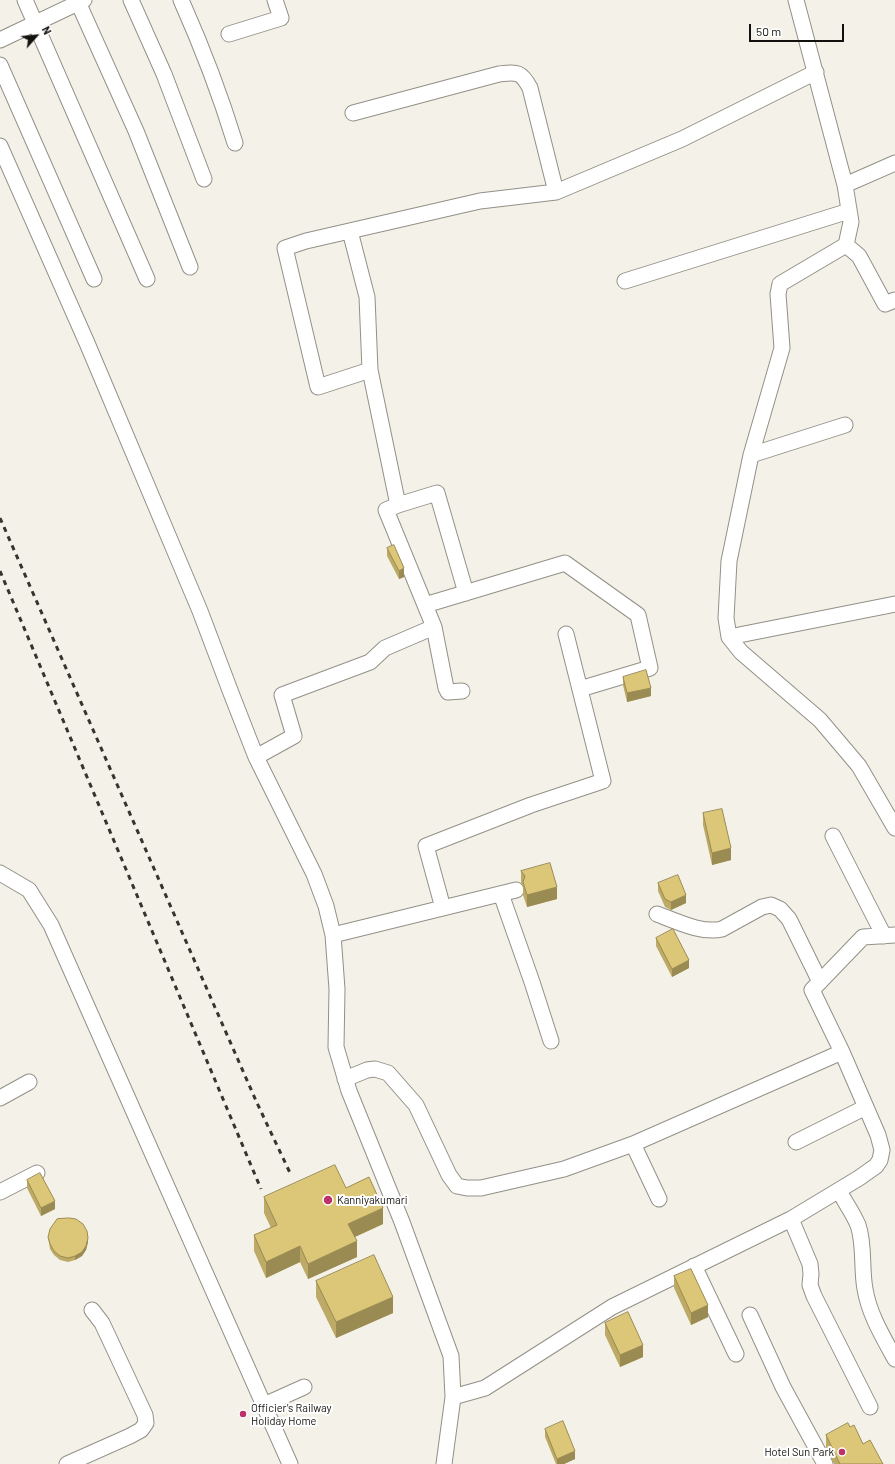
<!DOCTYPE html>
<html>
<head>
<meta charset="utf-8">
<style>
  body { margin:0 }
  #map { position:relative; width:895px; height:1464px; overflow:hidden; background:#f4f2e8; font-family:Barlow,sans-serif }
  canvas { display:block }
  .north { position:absolute; left:16px; top:16px; width:40px; height:40px; -webkit-text-stroke:3px #fff; paint-order:stroke; rotate:63deg; font-size:11px; font-weight:700; line-height:16px; text-align:center; color:#12110e }
  .north::after { content:''; display:block; margin:auto; width:14px; height:18px; background:#12110e; clip-path:polygon(50% 0,100% 100%,50% 72%,0 100%) }
  .scale { position:absolute; left:749px; top:24px; width:95px; height:18px; box-sizing:border-box; border:2px solid #12110e; border-top:0; padding-left:5px; font-size:12px; line-height:14px; white-space:nowrap; color:#12110e; -webkit-text-stroke:3px #fff; paint-order:stroke }
</style>
</head>
<body>
<div id="map">
<canvas width="895" height="1464"></canvas>
<div class="north">N</div>
<div class="scale">50 m</div>
</div>
<script>
const ctx = document.querySelector('canvas').getContext('2d');
ctx.lineJoin = 'round';
function strokePath(path, color, width, dash) {
  ctx.strokeStyle = color;
  ctx.lineWidth = width;
  ctx.lineCap = dash ? 'butt' : 'round';
  ctx.setLineDash(dash || []);
  ctx.stroke(path);
}
function fill(path, color) {
  ctx.fillStyle = color;
  ctx.fill(path, 'evenodd');
}
function drawText(font, color, halo, rows, align = 'center') {
  ctx.font = font + ' Barlow,sans-serif';
  ctx.lineWidth = 4;
  ctx.setLineDash([]);
  ctx.textBaseline = 'middle';
  ctx.strokeStyle = halo;
  ctx.fillStyle = color;
  for (const [text, x, y, turn = 0] of rows) {
    ctx.save();
    ctx.translate(x, y);
    ctx.rotate((+turn || 0) * Math.PI / 180);
    ctx.textAlign = isNaN(turn) ? turn : align;
    if (halo) ctx.strokeText(text, 0, 0);
    ctx.fillText(text, 0, 0);
    ctx.restore();
  }
}
const minor = new Path2D(`
  M25,0L147,279
  M77,0L136,131L190,267
  M131,0L164,74L204,179
  M181,0C202,47 220,94 235,143
  M796,0L845,185L851,222L846,245L780,284L778,294L782,348L751,455L729,561L726,618L729,637L741,652L820,720L859,766L895,828
  M229,34L281,18L275,0
  M0,40L84,0
  M0,65L94,279
  M353,113L499,74C517,72 521,71 530,88L556,192
  M0,146L87,343L200,611L231,693L256,757L314,874L326,906L333,935L337,989L336,1047L349,1091L402,1222L451,1356L453,1397L444,1464
  M845,185L895,163
  M350,231L367,297L370,370
  M846,245L859,256L885,304L895,300
  M625,281L849,211
  M751,455L845,425
  M398,505L437,493L466,593
  M425,605L565,563L638,615L650,668L580,689
  M434,627L446,688L448,692L462,691
  M729,637L895,604
  M256,757L294,736L282,695L370,662L385,648L434,627L386,510L398,505L370,370L318,387L285,248L306,241L480,201L556,192L682,139L816,72
  M833,836L884,936
  M0,873L29,890L51,925L290,1464
  M501,894L532,982L551,1041
  M443,908L426,846L531,805L603,781L566,634
  M657,914C676,921 702,934 722,929L762,907L771,905L780,909L789,919L820,982
  M333,935L516,890
  M345,1079L367,1070L375,1069L388,1073L416,1105L449,1175L457,1186L467,1188H481L564,1169L633,1144
  M0,1098L29,1082
  M796,1142L866,1107
  M839,1191C845,1202 853,1213 858,1225C865,1245 861,1268 865,1289C869,1314 883,1337 895,1359
  M0,1192L37,1173
  M659,1199L633,1144L842,1052
  M791,1219L810,1264L811,1274L810,1285L814,1296L870,1407
  M694,1266L736,1354
  M750,1315L783,1387L825,1464
  M453,1397L485,1388L612,1307L791,1219L859,1178L876,1166L880,1160L882,1150L878,1135L842,1052L812,990L863,937L895,935
  M264,1405L304,1387
  M67,1464L130,1436L141,1430L146,1423L145,1415L102,1323L92,1310`);
const rail = new Path2D(`
  M0,518L257,1103L291,1175
  M0,571L261,1189`);
const wall = new Path2D(`
  M387,548L404,577L399,579L387,556Z
  M623,677L651,696L627,702L623,685Z
  M703,813L731,860L712,865L703,825Z
  M521,871L557,899L527,907L523,895V886L521,883Z
  M658,883L686,903L671,910L665,907L658,891Z
  M656,938L689,968L672,977L656,946Z
  M27,1180L55,1209L41,1216L27,1188Z
  M346,1188L383,1224L355,1237L357,1257L308,1279L300,1262L266,1278L254,1251V1235L271,1228L264,1213V1197Z
  M48,1237L88,1242L86,1250L82,1256L75,1260L68,1262L60,1260L54,1255L50,1249Z
  M674,1276L708,1317L691,1325L674,1288Z
  M316,1281L393,1313L336,1338L316,1297Z
  M605,1323L643,1357L620,1367L605,1335Z
  M850,1427L863,1444L883,1464H834L826,1447V1435Z
  M545,1429L575,1459L564,1464H556L545,1437Z`);
const shadedWall = new Path2D(`
  M404,568V577L399,579V571Z
  M651,688V696L627,702V693Z
  M731,848V860L712,865V853Z
  M557,887V899L527,907V895Z
  M686,895V903L671,910V902Z
  M689,960V968L672,977V969Z
  M55,1201V1209L41,1216V1208Z
  M383,1208V1224L348,1240V1224Z
  M88,1238V1242L86,1250L82,1256L75,1260V1256Z
  M357,1241V1257L308,1279V1264Z
  M300,1246V1262L266,1278V1262Z
  M393,1297V1313L336,1338V1322Z
  M708,1305V1317L691,1325V1313Z
  M643,1345V1357L620,1367V1355Z
  M575,1451V1459L564,1464H557V1459Z`);
const building = new Path2D(`
  M394,545L404,568L399,571L387,548Z
  M646,670L651,688L627,693L623,677Z
  M722,809L731,848L712,853L703,813Z
  M550,863L557,887L527,895L523,882L525,876L521,871Z
  M678,875L686,895L671,902L665,899L658,883Z
  M673,929L689,960L672,969L656,938Z
  M335,1165L346,1188L369,1177L383,1208L348,1224L357,1241L308,1264L300,1246L266,1262L254,1235L277,1225L264,1197Z
  M40,1173L55,1201L41,1208L27,1180Z
  M69,1218L76,1219L83,1224L87,1231L88,1238L86,1246L82,1252L75,1256L68,1258L60,1256L54,1251L50,1244L48,1237L50,1229L57,1219Z
  M374,1255L393,1297L336,1322L316,1281Z
  M691,1269L708,1305L691,1313L674,1276Z
  M628,1312L643,1345L620,1355L605,1323Z
  M563,1421L575,1451L557,1459L545,1429Z
  M848,1423L850,1427L854,1425L863,1444L870,1440L883,1464H840L826,1435Z`);
const markers = [
  [328,1200,5,"#bc326b"],
  [243,1414,4,"#bc326b"],
  [842,1452,4,"#bc326b"]
];
const poiNames = [
  ["Kanniyakumari",337,1200],
  ["Officier's Railway",251,1408],
  ["Holiday Home",251,1421],
  ["Hotel Sun Park",834,1452,"right"]
];
strokePath(minor, '#929087', 17);
strokePath(minor, '#fff', 15);
strokePath(rail, '#353430', 3, [5, 5]);
fill(wall, '#bdaa66');
fill(shadedWall, '#9a8b53');
fill(building, '#dcc677');
strokePath(building, '#9a8b53', 1);
for (const [x, y, r, color] of markers) {
  const dot = new Path2D();
  dot.arc(x, y, r, 0, 2 * Math.PI);
  ctx.fillStyle = color;
  ctx.fill(dot);
  strokePath(dot, '#fff', 1.5);
}
drawText('11px', '#12110e', '#fff', poiNames, 'left');
</script>
</body>
</html>
